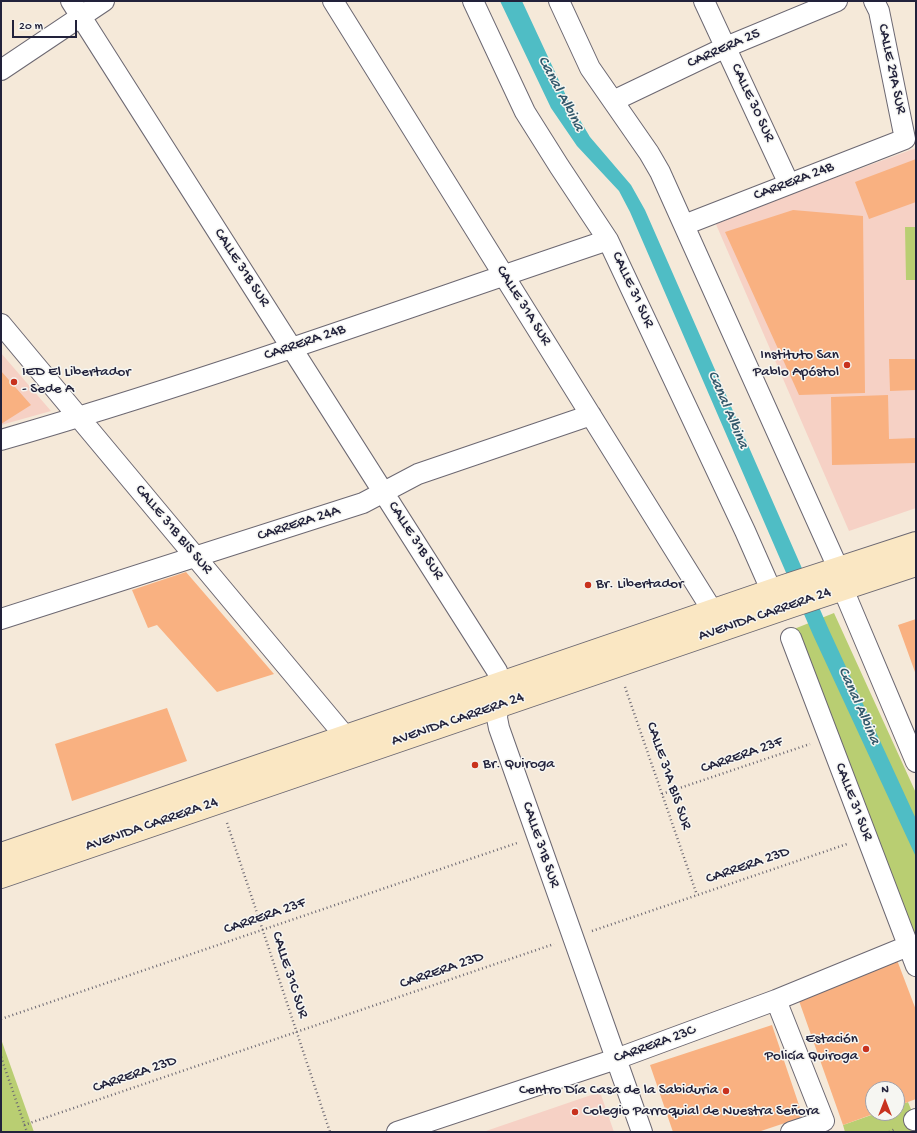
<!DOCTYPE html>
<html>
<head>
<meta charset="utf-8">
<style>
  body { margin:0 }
  #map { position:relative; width:917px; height:1133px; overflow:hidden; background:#f5e9d9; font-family:"Gochi Hand",sans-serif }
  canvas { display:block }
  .frame { position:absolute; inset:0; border:2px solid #22223b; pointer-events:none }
  .north { position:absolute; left:865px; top:1081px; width:40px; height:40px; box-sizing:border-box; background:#f6f6f2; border:1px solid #a1a1a9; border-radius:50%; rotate:0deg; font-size:11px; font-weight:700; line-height:16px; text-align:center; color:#22223b }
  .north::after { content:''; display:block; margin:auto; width:14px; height:18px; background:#c8321e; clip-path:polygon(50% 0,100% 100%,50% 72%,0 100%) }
  .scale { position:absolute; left:12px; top:20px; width:65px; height:18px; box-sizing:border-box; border:2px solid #22223b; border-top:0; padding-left:5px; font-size:12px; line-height:14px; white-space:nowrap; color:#22223b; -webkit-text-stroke:3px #f6f6f2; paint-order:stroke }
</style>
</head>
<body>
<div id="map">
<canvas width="917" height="1133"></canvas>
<div class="frame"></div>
<div class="north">N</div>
<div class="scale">20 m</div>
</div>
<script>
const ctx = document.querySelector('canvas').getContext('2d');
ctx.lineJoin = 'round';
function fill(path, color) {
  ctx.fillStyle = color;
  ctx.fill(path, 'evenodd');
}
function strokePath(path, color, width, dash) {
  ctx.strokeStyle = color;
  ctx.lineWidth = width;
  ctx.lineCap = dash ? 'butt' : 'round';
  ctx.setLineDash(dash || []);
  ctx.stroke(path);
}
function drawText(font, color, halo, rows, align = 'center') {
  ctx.font = font + ' "Gochi Hand",sans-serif';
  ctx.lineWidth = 3;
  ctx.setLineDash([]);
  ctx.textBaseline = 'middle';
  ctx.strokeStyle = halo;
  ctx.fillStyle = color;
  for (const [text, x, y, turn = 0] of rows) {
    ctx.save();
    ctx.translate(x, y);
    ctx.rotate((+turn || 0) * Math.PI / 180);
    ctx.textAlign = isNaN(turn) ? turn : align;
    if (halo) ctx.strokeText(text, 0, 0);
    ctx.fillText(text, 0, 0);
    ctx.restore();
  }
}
const built = new Path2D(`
  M916,148V508L849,531L715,222Z
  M1,353L51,411L1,425Z
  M600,1092L614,1132H483Z`);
const green = new Path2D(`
  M905,227H916V280H906Z
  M834,613L916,793V940L794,629Z
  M1,1039L34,1132H1Z
  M908,1102L916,1121V1132H845L843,1125L877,1113H897V1106Z`);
const water = new Path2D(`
  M500,1H522L568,100L590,137L631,185L645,210L829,630L916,819V857L813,635L630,212L619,191L577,146L551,108Z`);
const building = new Path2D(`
  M916,159V202L869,219L855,182Z
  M793,210L863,216L865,393L799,395L725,232Z
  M889,359H916V390L890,391Z
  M1,371L31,405L1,424Z
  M888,395L889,439L916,438V463L832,465L831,397Z
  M186,572L274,674L217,692L157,625L148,628L132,590Z
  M916,619V671L915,672L898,625Z
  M167,708L187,761L72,801L55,744Z
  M897,960L916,1010V1099L897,1106V1089H873V1113H876L843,1125L798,998Z
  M772,1025L803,1117L758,1132H673L650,1065Z`);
const path = new Path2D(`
  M625,687L697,895
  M662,794L810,744
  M227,823L330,1132
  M592,931L847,844
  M1,1019L517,843
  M1,1057L27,1132
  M24,1125L554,944
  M889,1132L895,1129`);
const minor = new Path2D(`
  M71,1L497,671L500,683L497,718L499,728L642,1132
  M333,1L712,610
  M473,1L525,112L559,166L608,240L745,531L771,590
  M559,1L590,68L649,153L660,172L838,568
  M704,1L789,184
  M1,70L104,1
  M613,101L726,47L837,1
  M684,225L905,139L879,11L874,1
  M1,324L345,736
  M1,440C206,381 406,308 608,240
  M843,589L916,762
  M1,619L363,503L418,474L591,415
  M791,638L916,966
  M776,1000L824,1121L791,1132
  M914,1120L916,1119
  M397,1132L616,1059L776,1000L908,946`);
const secondary = new Path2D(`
  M1,854L784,586L916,543
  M1,877L792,606L916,565`);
const markers = [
  [847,365,4,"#c8321e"],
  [14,382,4,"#c8321e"],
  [588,585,4,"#c8321e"],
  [475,765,4,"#c8321e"],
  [866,1049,4,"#c8321e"],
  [726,1091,4,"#c8321e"],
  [575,1112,4,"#c8321e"]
];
const streetNames = [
  ["CARRERA 25",724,49,-24],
  ["CALLE 29A SUR",891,69,78],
  ["CALLE 30 SUR",752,103,65],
  ["CARRERA 24B",794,182,-21],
  ["CALLE 31B SUR",241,268,57],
  ["CALLE 31 SUR",632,290,65],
  ["CALLE 31A SUR",523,306,58],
  ["CARRERA 24B",305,343,-19],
  ["CARRERA 24A",299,524,-18],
  ["CALLE 31B BIS SUR",173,530,50],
  ["CALLE 31B SUR",415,541,57],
  ["AVENIDA CARRERA 24",765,615,-19],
  ["AVENIDA CARRERA 24",458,720,-19],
  ["CARRERA 23F",742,756,-19],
  ["CALLE 31A BIS SUR",668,776,71],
  ["CALLE 31 SUR",853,802,69],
  ["AVENIDA CARRERA 24",152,825,-19],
  ["CALLE 31B SUR",540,845,71],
  ["CARRERA 23D",748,866,-19],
  ["CARRERA 23F",265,917,-19],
  ["CARRERA 23D",442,971,-19],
  ["CALLE 31C SUR",289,975,72],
  ["CARRERA 23C",655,1045,-20],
  ["CARRERA 23D",135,1075,-19]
];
const poiNames = [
  ["Instituto San",839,356,"right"],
  ["Pablo Apóstol",839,373,"right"],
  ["IED El Libertador",22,373],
  ["- Sede A",22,390],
  ["Br. Libertador",596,585],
  ["Br. Quiroga",483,765],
  ["Estación",858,1040,"right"],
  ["Policía Quiroga",858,1057,"right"],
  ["Centro Día Casa de la Sabiduria",718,1091,"right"],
  ["Colegio Parroquial de Nuestra Señora",583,1112]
];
const waterNames = [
  ["Canal Albina",560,94,62],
  ["Canal Albina",727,410,67],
  ["Canal Albina",858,706,66]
];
fill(built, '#f6d1c5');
fill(green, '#b9ce72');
fill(water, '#4fbdc5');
fill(building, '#f9b181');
strokePath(minor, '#6c6872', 22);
strokePath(secondary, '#6c6872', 24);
strokePath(path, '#6c6872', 2.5, [1, 3]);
strokePath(minor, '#fff', 20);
strokePath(secondary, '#fae7c3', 22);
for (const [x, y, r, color] of markers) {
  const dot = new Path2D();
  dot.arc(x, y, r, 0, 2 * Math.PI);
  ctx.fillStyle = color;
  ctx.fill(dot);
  strokePath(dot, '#f6f6f2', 1.5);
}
drawText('15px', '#22223b', '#f6f6f2', streetNames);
drawText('15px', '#22223b', '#f6f6f2', poiNames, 'left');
drawText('italic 16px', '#32586b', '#f6f6f2', waterNames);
</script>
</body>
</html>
